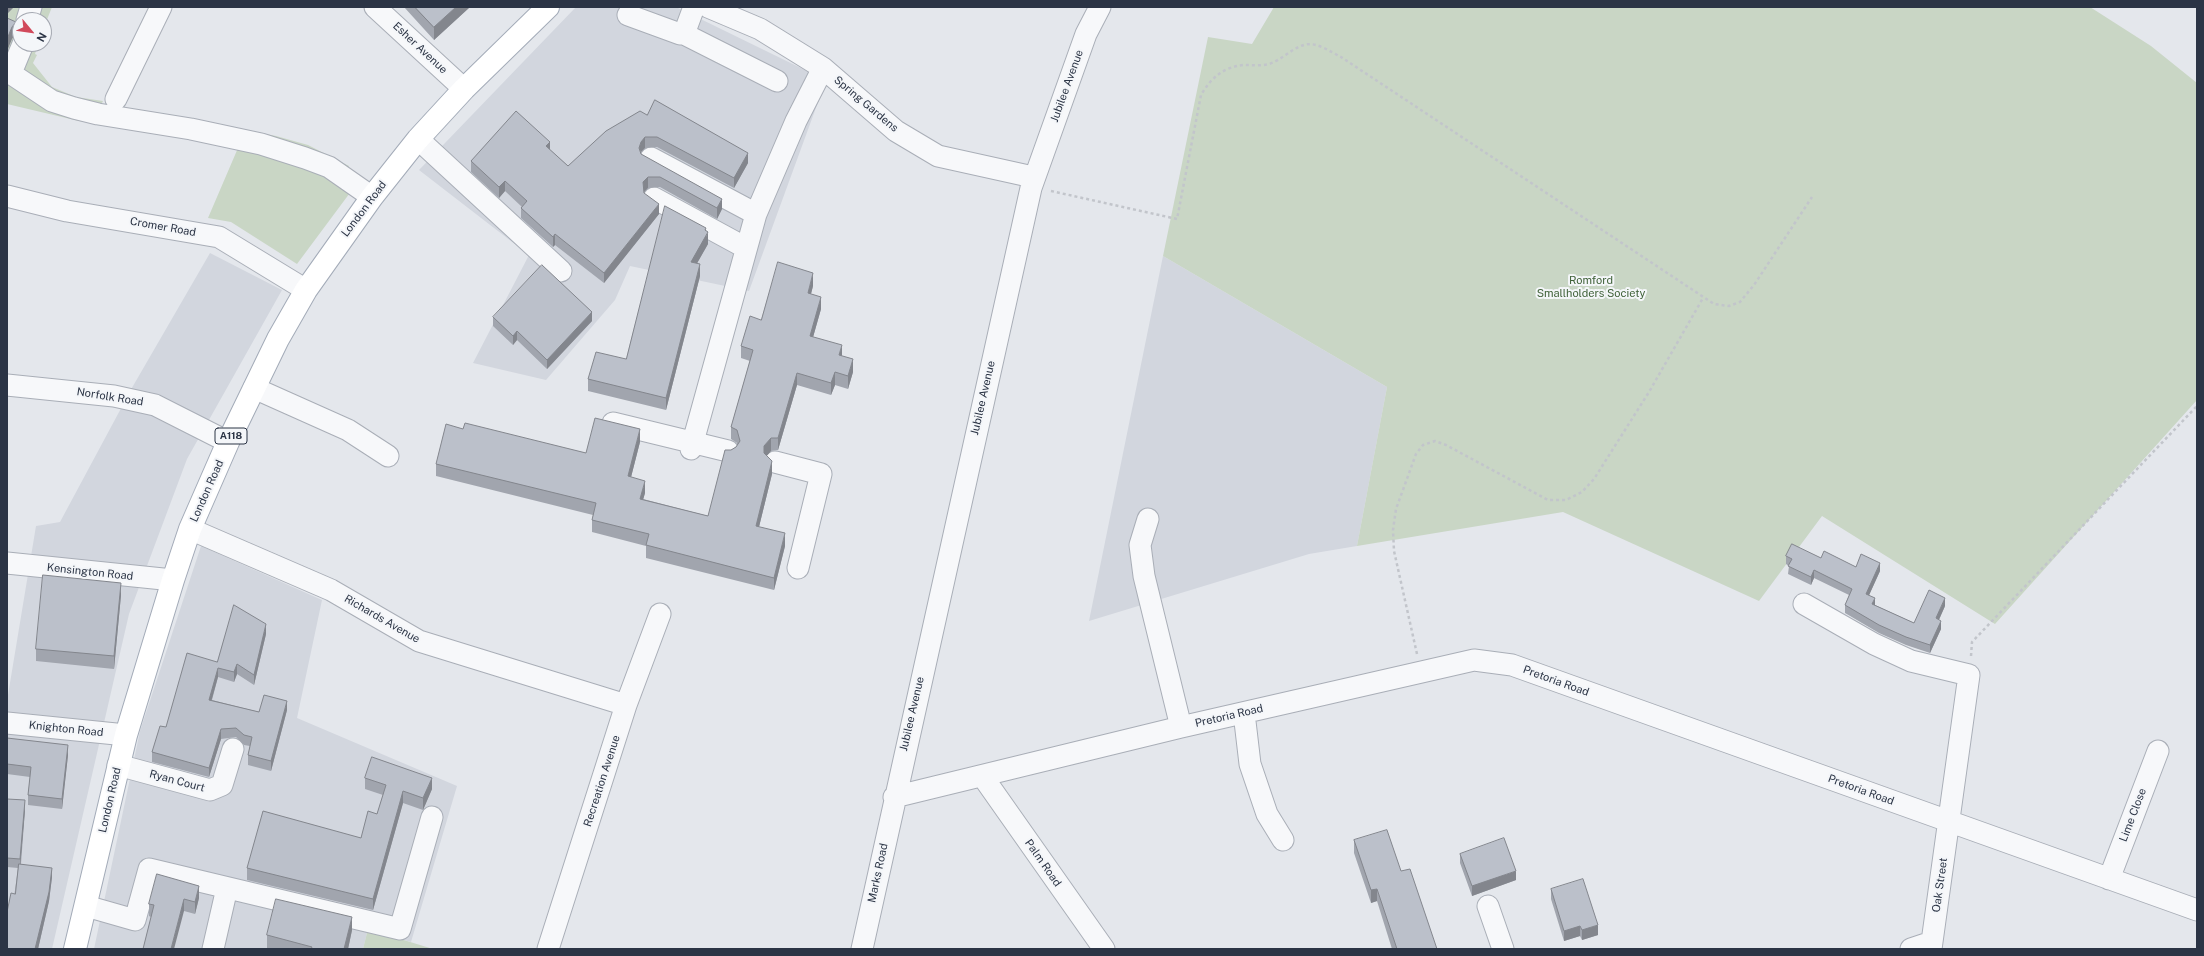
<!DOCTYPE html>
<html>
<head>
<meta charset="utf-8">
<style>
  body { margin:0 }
  #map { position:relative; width:2204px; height:956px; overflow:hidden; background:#e4e7ec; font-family:"Public Sans",sans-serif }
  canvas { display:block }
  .frame { position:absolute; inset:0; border:8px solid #2b3445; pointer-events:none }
  .north { position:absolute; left:12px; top:12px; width:40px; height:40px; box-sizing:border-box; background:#f4f6f9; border:1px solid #a4a8b1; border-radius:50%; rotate:119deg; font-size:11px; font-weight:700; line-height:16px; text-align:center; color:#2b3445 }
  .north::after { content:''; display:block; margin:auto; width:14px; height:18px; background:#d1495b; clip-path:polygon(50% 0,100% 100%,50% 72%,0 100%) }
</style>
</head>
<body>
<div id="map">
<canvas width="2204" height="956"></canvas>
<div class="frame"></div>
<div class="north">N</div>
</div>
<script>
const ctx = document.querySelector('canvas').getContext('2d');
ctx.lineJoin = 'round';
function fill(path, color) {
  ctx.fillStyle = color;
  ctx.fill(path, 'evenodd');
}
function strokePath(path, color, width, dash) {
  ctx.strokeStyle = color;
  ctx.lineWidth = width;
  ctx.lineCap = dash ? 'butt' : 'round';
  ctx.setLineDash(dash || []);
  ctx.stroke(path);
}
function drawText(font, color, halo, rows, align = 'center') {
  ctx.font = font + ' "Public Sans",sans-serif';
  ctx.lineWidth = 4;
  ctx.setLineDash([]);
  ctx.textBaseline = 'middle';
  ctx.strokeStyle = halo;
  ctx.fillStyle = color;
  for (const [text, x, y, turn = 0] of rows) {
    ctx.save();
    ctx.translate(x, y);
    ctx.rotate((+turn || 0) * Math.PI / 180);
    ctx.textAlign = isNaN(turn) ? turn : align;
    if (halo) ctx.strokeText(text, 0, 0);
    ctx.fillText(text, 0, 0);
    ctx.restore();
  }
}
const built = new Path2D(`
  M576,7H676L807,71L821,94L749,291L630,266L615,300L546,380L473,363L529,255L419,170Z
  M210,253L282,290L187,459L129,614L52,949H7V701L36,526L60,522L133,386Z
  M1163,256L1387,387L1357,546L1309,554L1089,621Z
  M201,546L322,600L297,718L457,786L411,942L368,929L363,949H94L140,731Z`);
const green = new Path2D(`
  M7,7H52L44,27V20H20V44H38L35,54L37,55L33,63L52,87L76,97L103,101L101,105L202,121L276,136L308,145L349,166L347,170L361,178L297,264L231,222L208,218L238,148L188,136L79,121L7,104Z
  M1274,7H2090L2151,46L2197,83V400L1995,624L1822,516L1759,601L1563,512L1357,546L1387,387L1163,256L1208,37L1252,44Z
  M368,929L433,949H363Z`);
const path = new Path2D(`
  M1051,191L1177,219L1201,95C1211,78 1223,67 1244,65C1252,65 1261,66 1269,64C1282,60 1292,48 1304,45C1316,41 1331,52 1341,57L1714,304L1729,306L1740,302L1754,285L1812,197
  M1417,654L1394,551L1393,530L1396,509L1416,454L1423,445L1435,441L1446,445L1548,500H1566L1582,492L1594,479L1649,392L1703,298
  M1971,656L1972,642L2197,406`);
const minor = new Path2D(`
  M375,7L464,89
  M708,7L760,29L823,68L896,131L938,156L1033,177
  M628,15L680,34H684L694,7
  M27,20L31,7
  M684,34L777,81
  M7,71L52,101L74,108L98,114L191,129L261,144L305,158L329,167L372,197
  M11,73L23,44
  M116,99L161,7
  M418,139L561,271
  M651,158L756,214
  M7,196L67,211L219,237L306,290
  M654,198L746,248
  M7,385L114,396L155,405L228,442
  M254,388L348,430L388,456
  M613,423L728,451
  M691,449L756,214L796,121L823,68
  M775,462L821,474L798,568
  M1148,519L1140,545L1144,576L1181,727
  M190,529L331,590L419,641L626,705
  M7,563L173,580
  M1804,604L1874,644L1911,661L1969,675L1931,949
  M1244,713L1250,764L1267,814L1283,840
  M7,723L126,735
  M118,765L210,790L222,785L233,749
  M983,777L1104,949
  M894,797L1181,727L1474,660L1512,665L2197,910
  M2109,879L2158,751
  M86,906L135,920L149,869L400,929L432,817
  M1488,906L1503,949
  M213,949L227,888
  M548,949L626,705L660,614
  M862,949L1031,188L1086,34L1100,7
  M1911,949L1932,942`);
const major = new Path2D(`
  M75,949L126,735L173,580L190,529L228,442L278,339L306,290L372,197L418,139L464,89L548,7`);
const wall = new Path2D(`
  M404,7H470L434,40Z
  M647,115L748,163L734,188L657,147L645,148L641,152V154L722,209L717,219L660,187L648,188L644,192V193L659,214L604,283L555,245L553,247L521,218V208L522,207L505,191L499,198L471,172V161L550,150L568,166Z
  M706,230L708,244L697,263L700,276L666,410L588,391V379L626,359Z
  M813,286L811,294L821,309L813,337L842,356L853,372L848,389L835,385L831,395L797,385L778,450L771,451L766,456L772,474L759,527L785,546L774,590L646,558V546L592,532V520L593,515L436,476V464L463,429L586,453L640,442L631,477L645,493L643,499L708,516L731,450L736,447L737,445V443L731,439V427L750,361L741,358V346L761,320Z
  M493,317L592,321L547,369L517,340L513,345L493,326Z
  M1786,556L1821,558L1856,567L1880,571L1869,595L1875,605L1914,623L1945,606L1939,620L1941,629L1930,653L1906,645L1879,633L1845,613V605L1849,595L1814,578L1811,585L1788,574L1789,566L1786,564Z
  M121,595L114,669L36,661V649Z
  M266,634L254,685L237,674L234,682L218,677L212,700L259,712L287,710L271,771L248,765V755L250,746L244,745L236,737L221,739L209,777L152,762V752L166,727L217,662Z
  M7,738L68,755L62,809L28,805V795L30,777L7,774Z
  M365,778L432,789L423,810L403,803L373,910L247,880V868L361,838L377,814L383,795L365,789Z
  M7,799L25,810L21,864L52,877L49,901L38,949H7L18,868L7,867Z
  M1354,840L1401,871L1437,949H1392L1377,901L1371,903L1354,853Z
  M1460,854L1516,880L1472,896L1460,863Z
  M157,874L199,898L195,914L184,911L151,917L149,916V904Z
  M1551,889L1598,935L1582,940L1580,936L1564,941L1551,899Z
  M352,930L348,949H271L267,948V935Z`);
const shadedWall = new Path2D(`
  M7,7H14L7,14Z
  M456,7H470L434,40V27Z
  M16,22V34L12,39L7,51V39L12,27Z
  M645,137V148L641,152L639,148L641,142Z
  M550,142V152L546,146Z
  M748,153V163L734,188V178Z
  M648,177V188L643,193V182Z
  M505,181V191L499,198V187Z
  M722,199V209L717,219V208Z
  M659,204V214L604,283V273Z
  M706,228V237L708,232V244L691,274V262Z
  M555,234V245L553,247V237Z
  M700,264V276L666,410V398Z
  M813,273V286L808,305V293Z
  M821,297V309L810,348V336Z
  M592,312V321L547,369V360Z
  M517,331V340L513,345V336Z
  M842,345V358L839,355Z
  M853,359V372L848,389V376Z
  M835,372V385L831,395V383Z
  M797,373V385L778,450V438Z
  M640,429V442L628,489V476Z
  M771,438V451L764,459V446Z
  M772,461V474L756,539V526Z
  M645,481V493L640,511V499Z
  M785,533V546L774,590V578Z
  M1880,563V571L1866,602V594Z
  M1814,570V578L1811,585V577Z
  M121,583V595L114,669V656Z
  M1875,598V606L1872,604Z
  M1945,598V606L1936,626V618Z
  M1941,621V629L1930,653V645Z
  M266,624V634L254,685V675Z
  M237,664V674L234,682V672Z
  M218,668V677L209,709V700Z
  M287,701V710L271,771V761Z
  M221,729V739L209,777V768Z
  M68,745V755L62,809V799Z
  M432,778V789L423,810V798Z
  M403,791V803L373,910V899Z
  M25,800V810L20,868V859Z
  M52,868V877L49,901L38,949H35Z
  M1516,871V880L1472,896V886Z
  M199,886V898L195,914V902Z
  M1377,889V901L1371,903V890Z
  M184,899V911L174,949H171Z
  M352,917V930L348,949H344Z
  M1598,925V935L1582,940V930Z
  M1580,926V936L1564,941V931Z`);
const building = new Path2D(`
  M415,7H456L434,27Z
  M7,18L16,22L12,27L7,39Z
  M655,100L748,153L734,178L657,137H645L641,142L639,148L641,154L722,199L717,208L660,177H648L643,182L644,193L659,204L604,273L555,234L553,237L521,208L527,201L505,181L499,187L471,161L516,111L550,142L546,146L568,166L606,131L640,111L647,115Z
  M665,206L706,228L705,230L708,232L691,262L700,264L666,398L588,379L596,352L626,359Z
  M778,262L813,273L808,293L821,297L810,336L842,345L839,355L853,359L848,376L835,372L831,383L797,373L778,438H771L764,446V453L772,461L756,526L785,533L774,578L646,545L649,534L592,520L596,503L436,464L446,424L463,429L465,423L586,453L595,418L640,429L628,476L645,481L640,499L708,516L725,450H731L736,447L740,441L737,430L731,427L753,350L741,346L750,316L761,320Z
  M542,265L592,312L547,360L517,331L513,336L493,317Z
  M1792,544L1821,558L1824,551L1856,567L1861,554L1880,563L1866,594L1875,598L1872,604L1914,623L1929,590L1945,598L1936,618L1941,621L1930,645L1906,637L1879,625L1845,605L1852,589L1814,570L1811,577L1788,566L1792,559L1786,556Z
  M43,575L121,583L114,656L36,649Z
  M234,605L266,624L254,675L237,664L234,672L218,668L209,700L259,712L264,695L287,701L271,761L248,755L252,737L244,735L236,728L221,729L209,768L152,752L160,726L166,727L187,653L217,662Z
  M7,738L68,745L62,799L28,795L31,767L7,764Z
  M372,757L432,778L423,798L403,791L373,899L247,868L263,811L361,838L368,811L377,814L386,785L365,778Z
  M7,799L25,800L20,859L7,858Z
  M1387,830L1401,871L1410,869L1437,949H1397L1377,889L1371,890L1354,840Z
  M1504,838L1516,871L1472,886L1460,854Z
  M19,864L52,868L49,892L35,949H7V912L11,893L15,894Z
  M157,874L199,886L195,902L184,899L171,949H143L154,905L149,904Z
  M1583,879L1598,925L1582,930L1580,926L1564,931L1551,889Z
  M276,899L352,917L344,949H311L312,947L267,935Z`);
const shields = [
  [231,436,32]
];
const shieldNames = [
  ["A118",231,436]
];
const streetNames = [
  ["Esher Avenue",420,48,43],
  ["Jubilee Avenue",1067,86,-70],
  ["Spring Gardens",866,104,40],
  ["London Road",364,209,-53],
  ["Cromer Road",163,227,10],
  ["Norfolk Road",110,397,9],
  ["Jubilee Avenue",983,398,-77],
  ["London Road",207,491,-66],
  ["Kensington Road",90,572,6],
  ["Richards Avenue",382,619,30],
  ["Pretoria Road",1556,681,20],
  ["Jubilee Avenue",912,714,-77],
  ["Pretoria Road",1229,716,-13],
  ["Knighton Road",66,729,6],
  ["Ryan Court",177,781,15],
  ["Recreation Avenue",602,781,-72],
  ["Pretoria Road",1861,790,20],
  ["London Road",110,800,-77],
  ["Lime Close",2133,815,-69],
  ["Palm Road",1043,863,55],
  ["Marks Road",878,873,-78],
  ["Oak Street",1940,885,-82]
];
const parkNames = [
  ["Romford",1591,281],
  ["Smallholders Society",1591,294]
];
fill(built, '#d2d6de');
fill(green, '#c9d6c5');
strokePath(minor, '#a9aeb7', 23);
strokePath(major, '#a3abb8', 24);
strokePath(path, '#c2c5cb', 2.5, [3, 3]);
strokePath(minor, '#f7f8fa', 21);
strokePath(major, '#fff', 22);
fill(wall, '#a1a5ae');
fill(shadedWall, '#83868d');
fill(building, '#bbc0ca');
strokePath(building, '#83868d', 1);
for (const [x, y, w] of shields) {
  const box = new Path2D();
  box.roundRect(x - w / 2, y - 8, w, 16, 3);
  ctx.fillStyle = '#f4f6f9';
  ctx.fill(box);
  strokePath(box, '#2b3445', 1);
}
drawText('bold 10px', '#2b3445', null, shieldNames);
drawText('11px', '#2b3445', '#f4f6f9', streetNames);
drawText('11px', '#3f6138', '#f4f6f9', parkNames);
</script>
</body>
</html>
